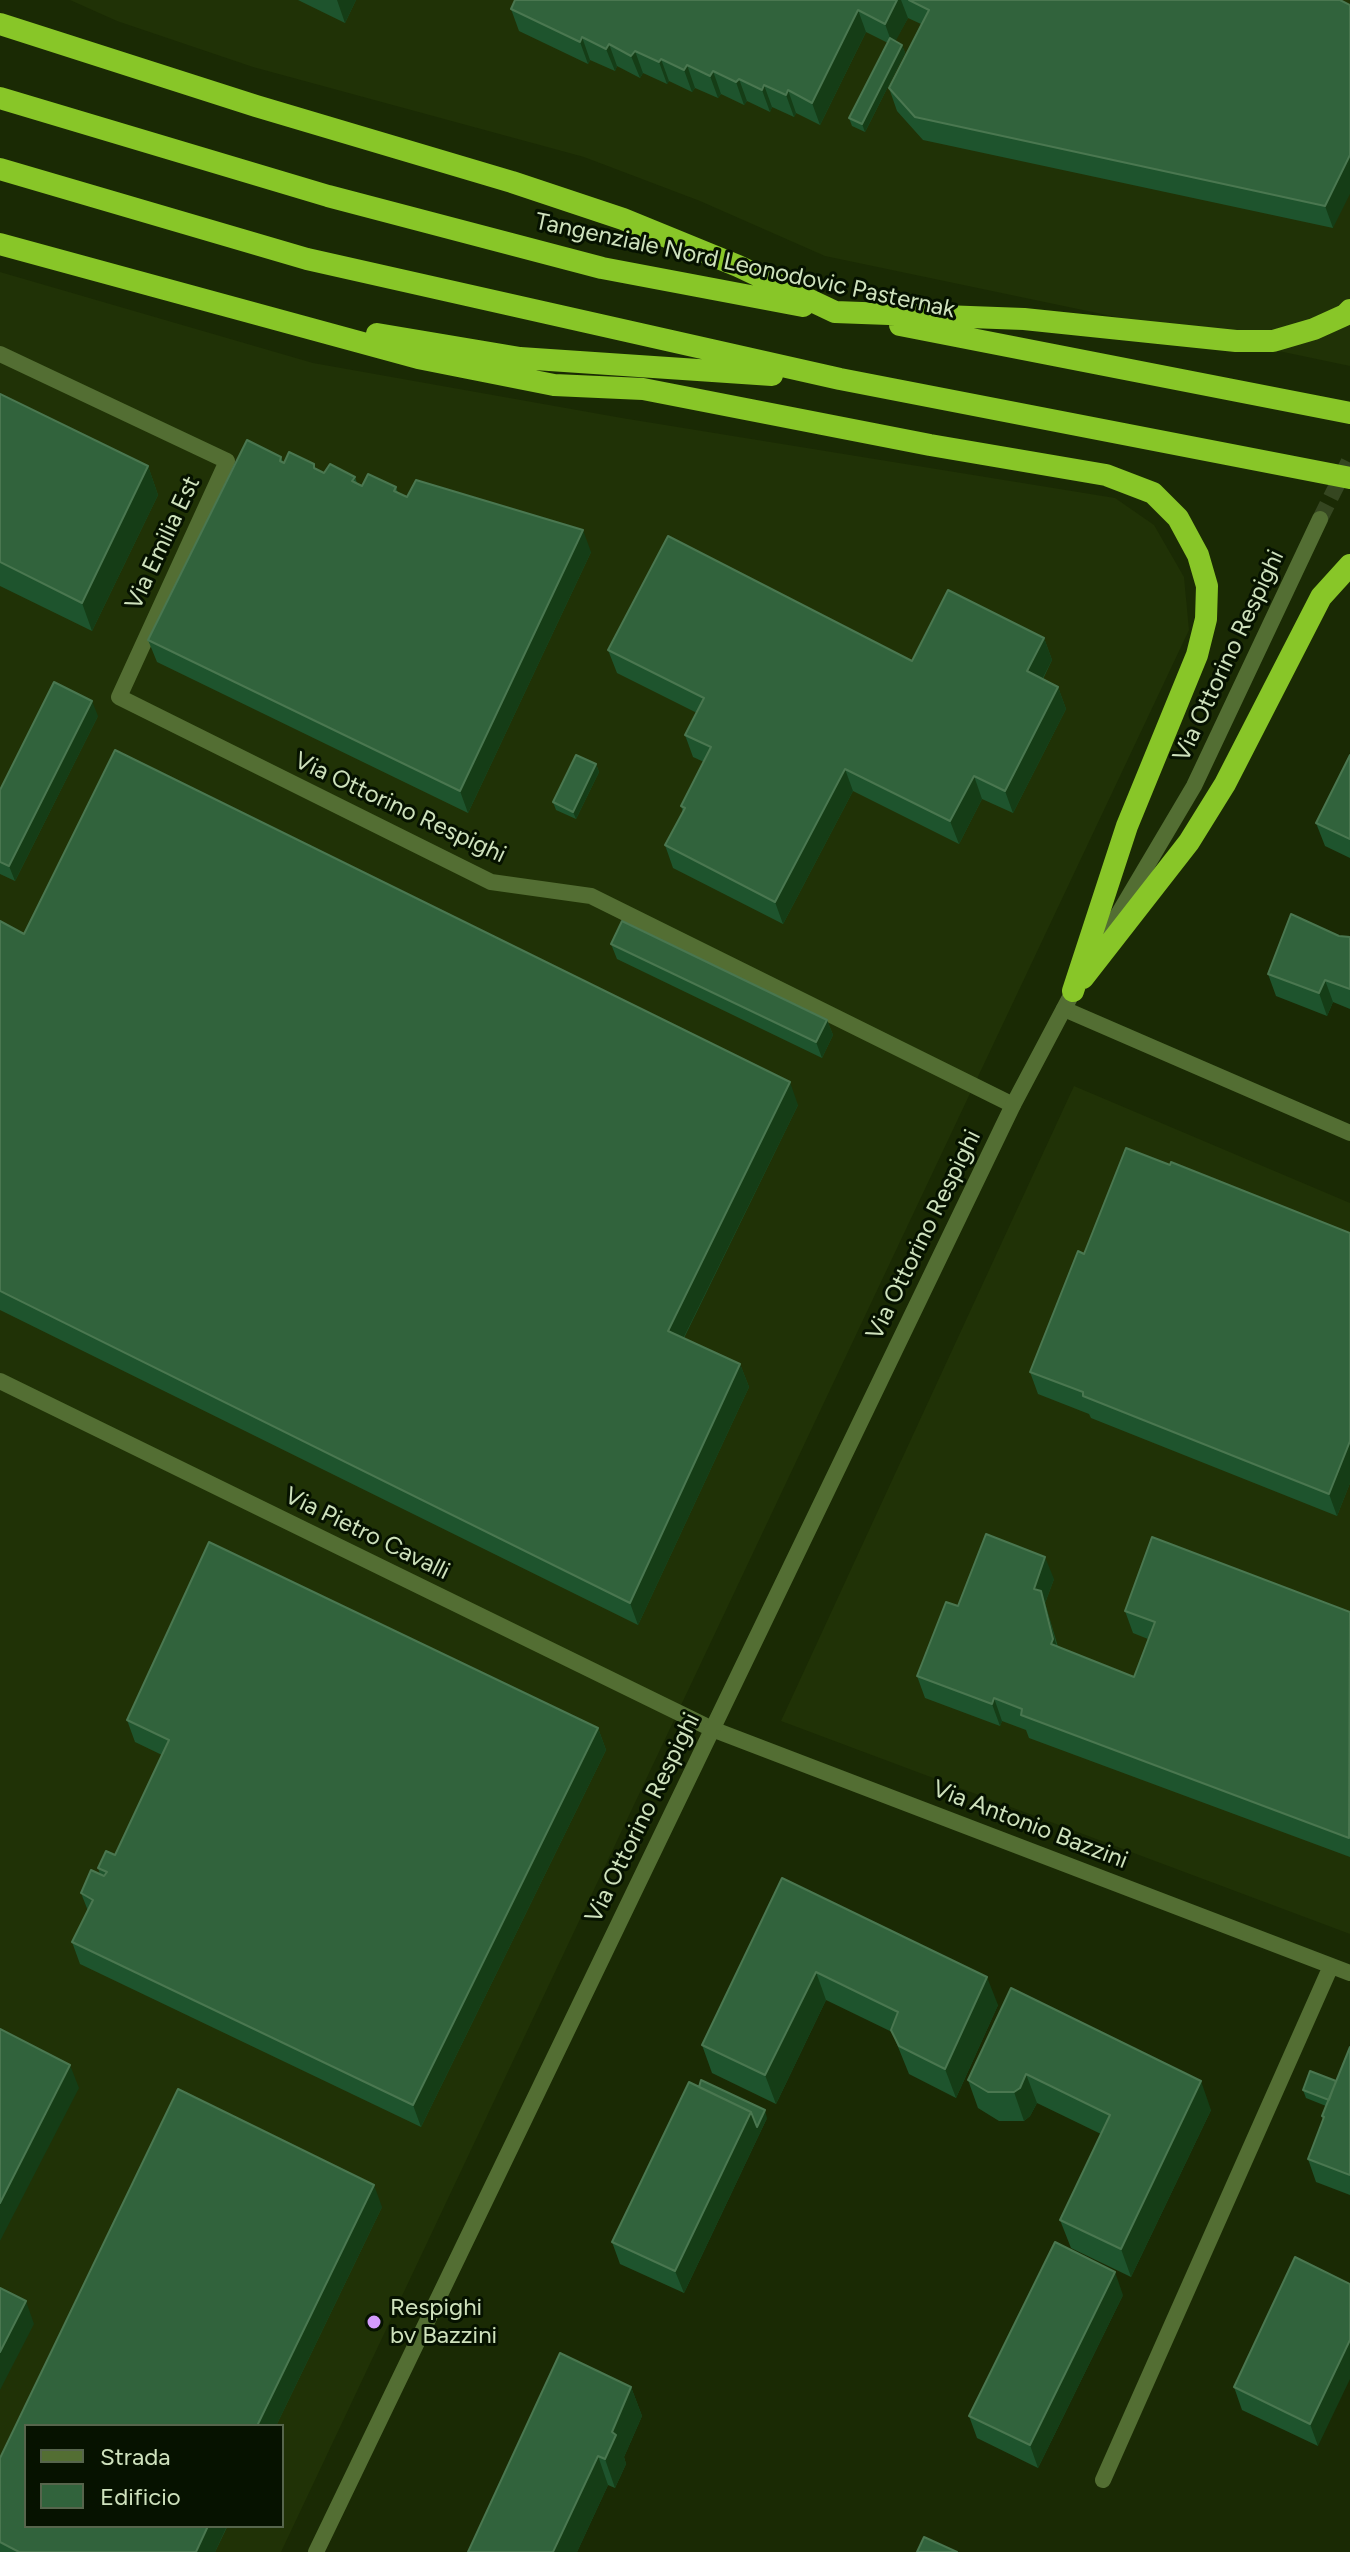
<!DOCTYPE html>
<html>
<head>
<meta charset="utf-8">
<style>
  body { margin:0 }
  #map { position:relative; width:1350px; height:2552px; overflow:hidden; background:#1a2a04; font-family:Figtree,sans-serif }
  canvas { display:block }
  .legend { position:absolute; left:24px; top:2424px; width:260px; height:104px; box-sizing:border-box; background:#061200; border:2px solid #56654c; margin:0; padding:10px 14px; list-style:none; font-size:24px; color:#cfe2bd }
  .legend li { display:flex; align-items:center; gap:16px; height:40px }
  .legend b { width:40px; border:2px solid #56654c }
</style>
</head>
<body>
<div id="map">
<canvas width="1350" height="2552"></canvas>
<ul class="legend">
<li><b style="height:10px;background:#536e33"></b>Strada</li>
<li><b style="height:22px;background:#31633c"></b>Edificio</li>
</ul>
</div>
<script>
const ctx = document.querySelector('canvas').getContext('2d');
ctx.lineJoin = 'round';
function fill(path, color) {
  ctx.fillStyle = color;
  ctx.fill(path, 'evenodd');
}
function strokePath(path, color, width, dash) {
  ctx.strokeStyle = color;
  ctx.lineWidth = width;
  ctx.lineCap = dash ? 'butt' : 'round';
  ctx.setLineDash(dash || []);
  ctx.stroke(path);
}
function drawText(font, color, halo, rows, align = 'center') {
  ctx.font = font + ' Figtree,sans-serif';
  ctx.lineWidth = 6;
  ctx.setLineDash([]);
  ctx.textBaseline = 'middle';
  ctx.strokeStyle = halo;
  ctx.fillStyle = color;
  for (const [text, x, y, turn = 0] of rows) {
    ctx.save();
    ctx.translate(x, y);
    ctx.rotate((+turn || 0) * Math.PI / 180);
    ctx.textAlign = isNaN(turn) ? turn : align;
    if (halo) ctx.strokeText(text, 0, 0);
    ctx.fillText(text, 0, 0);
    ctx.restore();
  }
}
const built = new Path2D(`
  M70,0H1350V366L825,256L700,201L584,157L253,67L117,21Z
  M0,272L313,363L622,418L1115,498L1154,525L1184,577L1189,630L281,2552H0ZM26,2426H282V2526H26Z
  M1074,1086L1350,1203V1934L781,1721Z`);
const tertiaryTunnel = new Path2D(`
  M1320,519L1350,459`);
const minor = new Path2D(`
  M0,354L227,461L119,697L491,882L591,896L1013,1105
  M1064,1009L1350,1133
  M0,1381L712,1729L1350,1973
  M1103,2480L1331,1966`);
const tertiary = new Path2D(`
  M1107,933L1194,786L1320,519
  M316,2552L1013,1105L1077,984`);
const trunk = new Path2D(`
  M0,24L256,106L512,182L623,219L738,266L835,312L1024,319L1236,341H1273L1314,329L1345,315L1350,310
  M0,98L328,196L602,268L803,306
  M0,169L307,259L840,379L1350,478
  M0,244L418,358L554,385L643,389L930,445L1106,475L1153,493L1178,518L1198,555L1207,586L1206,619L1197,655L1127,826L1073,991
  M900,325L1350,413
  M377,334L520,358L772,375
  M1083,978L1189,842L1225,784L1321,597L1350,565`);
const wall = new Path2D(`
  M298,0H356L345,23Z
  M515,0H1340L1333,228L923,140L897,111L889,88L921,24L908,18L895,41L902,45L905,53L865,132L852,126L849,118L888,43L866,32L820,125L796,113L794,117L772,107L770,112L747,101L744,105L721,94L718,98L695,88L692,92L669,81L667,84L643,73L640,78L617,66L615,71L590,60L588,64L519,31L511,9Z
  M0,394L148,466L158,495L92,631L0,586Z
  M281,457L283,462L316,469L324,473L355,477L357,483L362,486L396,487L398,493L407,497L591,552L468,813L157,662L148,640Z
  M1044,638L1052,660L1043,679L1058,687L1066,709L1013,813L982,799L959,844L853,791L783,924L673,868L665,845L683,812L681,806L704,762L693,757L685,735L697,713L617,673L608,650L912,661Z
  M98,716L15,881L0,874V790Z
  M1350,755V858L1325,846L1316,823Z
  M596,764L599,772L576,819L556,810L553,802Z
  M0,921L24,934L798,1105L684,1338L740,1364L749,1387L638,1625L0,1310Z
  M1339,936L1350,937V1009L1333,1002L1327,1016L1276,996L1268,974Z
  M611,944L827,1020L833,1035L822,1058L617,959Z
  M1170,1165L1350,1233V1483L1337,1516L1091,1418L1089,1414L1038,1394L1030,1372L1084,1254Z
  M1054,1579L1045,1603L1058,1647L1134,1677L1148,1639L1133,1633L1125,1611L1350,1612V1857L1029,1738L1026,1730L1002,1721L1000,1726L925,1698L917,1676L958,1606Z
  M127,1720L598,1728L606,1750L421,2127L80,1964L72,1942L88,1911L81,1893L100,1874L98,1868L115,1855L162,1755L135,1742Z
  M782,1878L998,2005L956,2098L909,2074L892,2032L826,2000L776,2104L712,2073L702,2045Z
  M1011,1988L1211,2110L1131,2277L1071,2248L1060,2220L1101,2134L1037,2103L1030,2116L1024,2121H999L978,2108L968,2080Z
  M1350,2047V2195L1316,2182L1308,2159L1323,2120L1322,2116L1326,2106L1306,2098L1303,2090L1336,2081Z
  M767,2118L684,2293L620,2264L612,2242Z
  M382,2207L215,2552H0V2458Z
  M1295,2257L1318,2446L1242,2410L1234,2387Z
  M1123,2295L1038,2468L977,2438L969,2416Z
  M631,2387L642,2416L624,2457L626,2464L615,2488L608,2485L577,2552H468Z`);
const shadedWall = new Path2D(`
  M337,0H356L345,23Z
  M897,0H901L908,18L893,46L885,24Z
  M858,10L866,32L820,125L812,103Z
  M582,37L590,60L588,64L580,42Z
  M609,44L617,66L615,71L606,49Z
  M902,45L905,53L865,132L862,124Z
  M635,51L643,73L640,78L631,56Z
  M661,59L669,81L667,84L659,62Z
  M687,65L695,88L692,92L684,70Z
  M713,71L721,94L718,98L710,76Z
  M739,79L747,101L744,105L736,82Z
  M764,85L772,107L770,112L762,90Z
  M788,90L796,113L794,117L786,95Z
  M1350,155V194L1333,228L1325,206Z
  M148,466L158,495L92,631L82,603Z
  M583,530L591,552L468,813L460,791Z
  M1044,638L1052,660L1035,693L1027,671Z
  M1058,687L1066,709L1013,813L1005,791Z
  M92,701L98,716L15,881L9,866Z
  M596,764L599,772L576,819L573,812Z
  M845,769L853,791L783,924L775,902Z
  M974,776L982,799L959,844L950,821Z
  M1325,980L1333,1002L1327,1016L1319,993Z
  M827,1020L833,1035L822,1058L816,1042Z
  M790,1082L798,1105L676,1353L668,1331Z
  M740,1364L749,1387L638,1625L630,1603Z
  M1350,1441V1483L1337,1516L1329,1494Z
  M1045,1557L1054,1579L1045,1603L1061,1662L1051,1644L1034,1589Z
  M994,1698L1002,1721L1000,1726L992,1704Z
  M598,1728L606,1750L421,2127L413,2105Z
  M816,1972L826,2000L776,2104L765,2075Z
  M987,1977L998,2005L956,2098L945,2069Z
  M70,2065L79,2088L0,2241V2203Z
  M1026,2074L1037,2103L1030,2116L1024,2121L1014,2092Z
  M1201,2081L1211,2110L1131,2277L1121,2249Z
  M765,2110L767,2118L684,2293L675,2271L751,2112Z
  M374,2185L382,2207L276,2426H257Z
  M1115,2272L1123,2295L1038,2468L1030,2445Z
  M26,2301L34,2324L0,2390V2352Z
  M1350,2340V2379L1318,2446L1310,2424Z
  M631,2387L642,2416L624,2457L626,2464L615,2488L605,2459L612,2432Z
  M598,2456L608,2485L577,2552H553Z
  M208,2526H227L215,2552H196Z`);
const building = new Path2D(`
  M515,0H897L885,24L858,10L812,103L788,90L786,95L764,85L762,90L739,79L736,82L713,71L710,76L687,65L684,70L661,59L659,62L635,51L631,56L609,44L606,49L582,37L580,42L511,9Z
  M909,0H1340L1350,5V155L1325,206L915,117L889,88L929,10Z
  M890,38L902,45L862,124L849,118Z
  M0,394L148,466L82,603L0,562Z
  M247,440L281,457L280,461L284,463L289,452L314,464V468L324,473L330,464L355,477L352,481L362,486L368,474L396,487L394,491L407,497L416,480L583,530L460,791L148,640Z
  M668,536L912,661L948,590L1044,638L1027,671L1058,687L1005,791L974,776L950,821L845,769L775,902L665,845L685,808L681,806L711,747L685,735L704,698L608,650Z
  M54,682L92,701L9,866L0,862V790Z
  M115,750L790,1082L668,1331L740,1364L630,1603L0,1291V921L24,934Z
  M576,755L596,764L573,812L553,802Z
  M1350,755V839L1316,823Z
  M1291,914L1339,936L1350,937V989L1325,980L1319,993L1268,974Z
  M622,921L827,1020L816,1042L611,944Z
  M1126,1148L1170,1165L1171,1162L1350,1233V1441L1329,1494L1083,1396V1392L1030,1372L1078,1251L1084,1254Z
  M986,1534L1045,1557L1034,1589L1041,1591L1053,1639L1051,1644L1134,1677L1155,1622L1125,1611L1152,1537L1350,1612L1349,1838L1021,1715L1022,1709L994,1698L992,1704L917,1676L946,1602L958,1606Z
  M209,1542L598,1728L413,2105L72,1942L93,1900L81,1893L91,1870L104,1876L107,1872L98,1868L106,1851L115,1855L169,1740L127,1720Z
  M782,1878L987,1977L945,2069L899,2046L891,2030L898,2012L816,1972L765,2075L702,2045Z
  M1011,1988L1201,2081L1121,2249L1060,2220L1110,2115L1026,2074L1020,2088L1014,2092H988L968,2080Z
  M0,2029L70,2065L0,2203Z
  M1350,2047V2175L1308,2159L1324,2117L1322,2116Z
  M1310,2071L1336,2081L1329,2100L1303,2090Z
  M701,2080L765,2110L757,2127L751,2112L699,2087Z
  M689,2082L751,2112L675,2271L612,2242Z
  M178,2089L374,2185L257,2426H26V2526H208L196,2552H19L0,2542V2458Z
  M1055,2242L1115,2272L1030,2445L969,2416Z
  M1295,2257L1350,2284V2340L1310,2424L1234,2387Z
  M0,2288L26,2301L0,2352Z
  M560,2353L631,2387L612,2432L616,2435L605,2459L598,2456L553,2552H468Z
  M924,2537L957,2552H917Z`);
const markers = [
  [374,2322,8,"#d39cfc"]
];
const streetNames = [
  ["Tangenziale Nord Leonodovic Pasternak",745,266,12],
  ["Via Emilia Est",163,543,-65],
  ["Via Ottorino Respighi",1229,656,-65],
  ["Via Ottorino Respighi",400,808,25],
  ["Via Ottorino Respighi",924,1235,-64],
  ["Via Pietro Cavalli",367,1534,26],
  ["Via Ottorino Respighi",643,1818,-64],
  ["Via Antonio Bazzini",1030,1825,21]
];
const poiNames = [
  ["Respighi",390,2308],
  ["bv Bazzini",390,2336]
];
fill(built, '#203206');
strokePath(tertiaryTunnel, '#354620', 16, [16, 8]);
strokePath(minor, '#536e33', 16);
strokePath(tertiary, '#536e33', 16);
strokePath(trunk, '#88c628', 22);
fill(wall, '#1e542d');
fill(shadedWall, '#153d16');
fill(building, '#31633c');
strokePath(building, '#4a7750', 2);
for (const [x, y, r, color] of markers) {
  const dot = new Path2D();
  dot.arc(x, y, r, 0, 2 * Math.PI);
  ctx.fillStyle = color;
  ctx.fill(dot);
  strokePath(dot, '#061200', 3);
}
drawText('24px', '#cfe2bd', '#061200', streetNames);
drawText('24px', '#cfe2bd', '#061200', poiNames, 'left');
</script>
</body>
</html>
